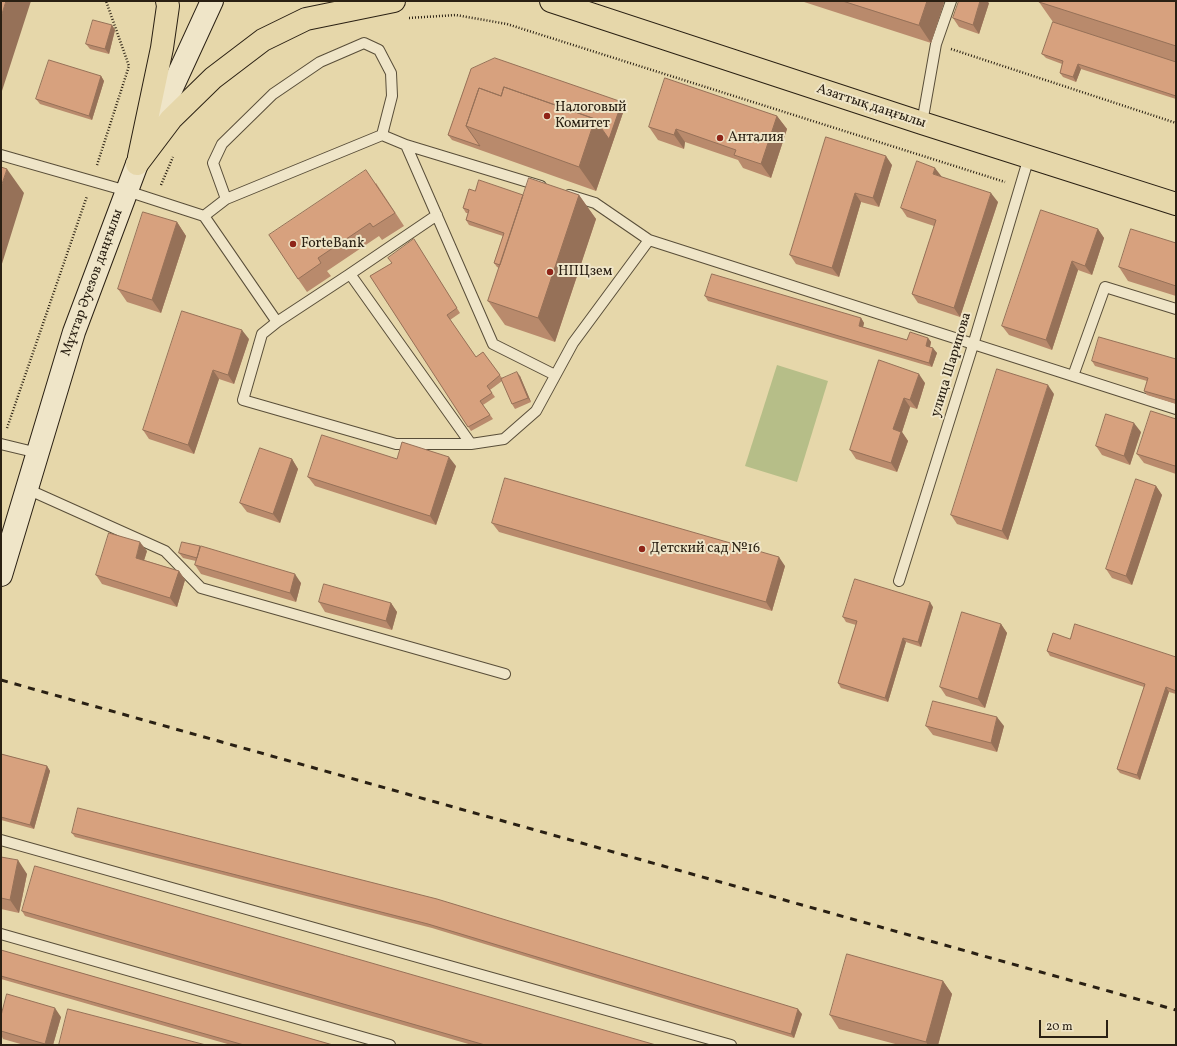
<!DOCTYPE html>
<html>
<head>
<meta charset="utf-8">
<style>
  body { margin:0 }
  #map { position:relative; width:1177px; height:1046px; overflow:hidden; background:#e6d7aa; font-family:Vollkorn,serif }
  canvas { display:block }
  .frame { position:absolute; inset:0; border:2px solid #2a2013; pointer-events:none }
  .scale { position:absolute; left:1039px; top:1020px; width:69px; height:18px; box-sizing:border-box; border:2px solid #2a2013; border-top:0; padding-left:5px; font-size:12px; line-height:14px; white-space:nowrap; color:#2a2013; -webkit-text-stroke:3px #efe5c8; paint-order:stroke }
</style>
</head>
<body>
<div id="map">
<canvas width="1177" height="1046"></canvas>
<div class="frame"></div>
<div class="scale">20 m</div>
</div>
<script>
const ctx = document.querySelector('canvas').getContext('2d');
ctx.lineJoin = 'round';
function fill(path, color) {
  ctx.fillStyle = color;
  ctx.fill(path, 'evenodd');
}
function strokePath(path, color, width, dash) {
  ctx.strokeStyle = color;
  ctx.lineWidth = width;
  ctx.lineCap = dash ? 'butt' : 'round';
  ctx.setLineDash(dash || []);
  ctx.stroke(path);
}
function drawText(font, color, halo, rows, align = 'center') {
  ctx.font = font + ' Vollkorn,serif';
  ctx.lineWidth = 4;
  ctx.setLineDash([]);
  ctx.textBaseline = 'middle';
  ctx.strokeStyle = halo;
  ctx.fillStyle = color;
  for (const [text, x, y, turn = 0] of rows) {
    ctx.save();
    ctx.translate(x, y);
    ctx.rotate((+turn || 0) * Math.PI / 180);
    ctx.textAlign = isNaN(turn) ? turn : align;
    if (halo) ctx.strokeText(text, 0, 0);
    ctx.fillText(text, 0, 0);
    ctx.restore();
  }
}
const green = new Path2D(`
  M777,365L828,381L797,482L745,466Z`);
const path = new Path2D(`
  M409,18L456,15L507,24L1005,182
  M951,49L1176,123
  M97,165L129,66L106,1
  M161,185L173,157
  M7,428L87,196`);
const service = new Path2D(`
  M922,123L936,44L951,1
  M406,145L541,186
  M1,155L127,191L204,216L277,322L350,274L471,444L504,439L536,411L573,343L649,240L1176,409
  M569,195L595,203L649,240
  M226,199L213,163L222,144L273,94L320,62L364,43L379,50L391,73L392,96L382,135
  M204,216L226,199L382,135L406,145L493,344L555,375
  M350,274L437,215
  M277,322L262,334L243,400L396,444H471
  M1073,376L1105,287L1176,309
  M1,444L38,453
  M27,489L165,551L201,588L505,674
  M899,581L973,345L1029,157
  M1,840L731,1045
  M1,934L390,1045`);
const secondary = new Path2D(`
  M1,575L74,332L137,164L212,1`);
const primary = new Path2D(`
  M551,1L922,123L1176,204
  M139,157L162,48L168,6L167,1
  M137,164L171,119L213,78L263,40L306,19L394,1`);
const rail = new Path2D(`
  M1,680L1176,1010`);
const wall = new Path2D(`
  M801,1H943L944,3L931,43Z
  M1176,1V99L1081,69L1076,82L1063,77L1060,73L1062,64L1046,58L1042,54L1053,22L1039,2Z
  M989,3L979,34L959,27L953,18Z
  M112,25L115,30L109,54L90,49L86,44Z
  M471,69L625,107L596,191L452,140L448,135Z
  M101,76L104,81L92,120L40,104L36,99Z
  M777,116L787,129L771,178L743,168L738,160L685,142L684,149L658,140L649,127Z
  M826,137L892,165L879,207L861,202L839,277L796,264L790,255Z
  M942,177L998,202L960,317L918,303L912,294L934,226L907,217L901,208Z
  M376,183L404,226L382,240L379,236L327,271L331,276L307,292L298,279Z
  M475,191L523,195H579L596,219L555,342L505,325L488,301L499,268L497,267L494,263L503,236L469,225L466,220L468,213H466L463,208Z
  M177,222L186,236L161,313L127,302L118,289Z
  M1098,229L1104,238L1092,275L1078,270L1052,350L1009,335L1002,326Z
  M1176,243V296L1128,281L1119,267Z
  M417,244L460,313L450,320L476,357L483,352L502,378L520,376L531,402L515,409L512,404L502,381L490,390L495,397L483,405L493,419L471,431L370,276L392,263Z
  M705,296L861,318L864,323L863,327L907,340L928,338L931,342L930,347L937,353L932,367L708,301Z
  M249,339L234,384L219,379L194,454L149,439L143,430Z
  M1176,359V404L1147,395L1144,391L1147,381L1095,366L1092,361Z
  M879,360L925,383L917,409L910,407L902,432L908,441L897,472L856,459L850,450Z
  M1054,394L1008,540L957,524L951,515Z
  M1176,419V474L1144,463L1137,454Z
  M1141,432L1130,465L1102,455L1096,446Z
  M292,459L298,469L280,523L247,512L240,503Z
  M456,466L436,525L315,486L308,477Z
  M1156,486L1162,495L1132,585L1112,578L1106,569Z
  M492,523L785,566L772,611L499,532Z
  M200,546V547L301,583L296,602L201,574L195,565L196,561L183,558L179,553Z
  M147,551L144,560L179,571L185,580L177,607L102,584L96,575Z
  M319,602L391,603L397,612L392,630L325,612Z
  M933,607L921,647L906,642L888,702L841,688L838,683L856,625L846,622L843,617Z
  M1001,624L1007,633L985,708L946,696L940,687Z
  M1070,639L1176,657V694L1169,692L1140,780L1120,773L1117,769L1144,687L1050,656L1047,651Z
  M926,726H1004L997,752L933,735Z
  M1,754L47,766L50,771L34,829L1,820Z
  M72,833L802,1014L794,1038L432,928L75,837Z
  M1,857L27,874L19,913L1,909Z
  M22,911L656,1045H472L25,916Z
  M1,950L333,1045H231L1,979Z
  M943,981L952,994L938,1045H899L839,1029L830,1015Z
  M1,1016L61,1017L53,1045H24L3,1039L1,1035Z`);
const shadedWall = new Path2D(`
  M6,1H31L1,94V17Z
  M927,1H943L944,3L931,43L919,25Z
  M980,1H987L989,3L979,34L973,25Z
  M112,25L115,30L109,54L105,49Z
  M1078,64L1081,69L1076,82L1073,77Z
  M101,76L104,81L92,120L89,116Z
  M622,102L625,107L596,191L579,167L595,119Z
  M777,116L787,129L771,178L761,164Z
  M676,129L685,142L684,149L674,135Z
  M886,156L892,165L879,207L873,198Z
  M935,168L942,177L933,174Z
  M7,169L24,193L1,267V187Z
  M855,193L861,202L839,277L832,268Z
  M991,193L998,202L960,317L954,308Z
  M579,195L596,219L555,342L538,318Z
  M177,222L186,236L161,313L152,300Z
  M1098,229L1104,238L1092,275L1085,266Z
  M1072,261L1078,270L1052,350L1046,340Z
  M861,318L864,323L862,331L859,326Z
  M242,330L249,339L234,384L228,375Z
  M928,338L931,342L929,351L926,346Z
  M933,348L937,353L932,367L929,363Z
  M213,370L219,379L194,454L188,445Z
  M517,372L520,376L531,402L528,398Z
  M919,374L925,383L917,409L910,400Z
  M1048,385L1054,394L1008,540L1002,531Z
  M904,398L910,407L902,432L908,441L897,472L891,463L893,429Z
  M1134,423L1141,432L1130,465L1124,456Z
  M449,457L456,466L436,525L430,516Z
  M292,459L298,469L280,523L273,514Z
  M1156,486L1162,495L1132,585L1126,576Z
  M140,542L147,551L142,567L136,558Z
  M779,557L785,566L772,611L766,602Z
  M179,571L185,580L177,607L170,598Z
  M295,574L301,583L296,602L290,593Z
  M930,602L933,607L921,647L918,642Z
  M391,603L397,612L392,630L386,621Z
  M1001,624L1007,633L985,708L978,699Z
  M903,638L906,642L888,702L885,698Z
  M1166,687L1169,692L1140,780L1137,775Z
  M997,717L1004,726L997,752L991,743Z
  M47,766L50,771L34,829L30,825Z
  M18,860L27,874L19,913L10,900Z
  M943,981L952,994L938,1045H928L926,1042Z
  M55,1008L61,1017L53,1045H45V1044Z
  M798,1009L802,1014L794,1038L791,1034Z`);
const building = new Path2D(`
  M1,1H6L1,17Z
  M843,1H927L919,25Z
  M959,1H980L973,25L953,18Z
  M1039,1H1176V46L1039,2Z
  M93,20L112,25L105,49L86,44Z
  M1053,22L1176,62V96L1078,64L1073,77L1060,73L1063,61L1042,54Z
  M495,58L622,102L609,139L595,119L504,87L501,96L479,88L466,126L480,146L448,135L471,69Z
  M49,60L101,76L89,116L36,99Z
  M665,78L777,116L761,164L734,155L736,150L676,129L674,135L649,127Z
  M504,87L595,119L579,167L466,126L479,88L501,96Z
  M826,137L886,156L873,198L855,193L832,268L790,255Z
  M917,161L935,168L933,174L991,193L954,308L912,294L936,220L901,208Z
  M1,167L7,169L1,187Z
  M366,170L395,213L373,227L370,223L318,258L321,263L298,279L269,235Z
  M529,178L579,195L538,318L488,301Z
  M479,180L523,195L500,265L494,263L504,233L466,220L469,210L463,208L469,189L475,191Z
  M1041,210L1098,229L1085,266L1072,261L1046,340L1002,326Z
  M143,212L177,222L152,300L118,289Z
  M1131,229L1176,243V286L1119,267Z
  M414,239L457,308L447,315L476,357L483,352L500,375L487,386L492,393L480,401L490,415L468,427L370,276L392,263L388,258Z
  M712,274L861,318L859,326L907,340L910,332L928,338L926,346L933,348L929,363L705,296Z
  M182,311L242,330L228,375L213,370L188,445L143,430Z
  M1099,337L1176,359V400L1144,391L1148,378L1092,361Z
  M879,360L919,374L910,400L904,398L893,429L901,432L891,463L850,450Z
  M997,369L1048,385L1002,531L951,515Z
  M517,372L528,398L512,404L501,379Z
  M1151,411L1176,419V464L1175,466L1137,454Z
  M1106,414L1134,423L1124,456L1096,446Z
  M322,435L397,459L402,442L449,457L430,516L308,477Z
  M260,448L292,459L273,514L240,503Z
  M505,478L779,557L766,602L492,523Z
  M1136,479L1156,486L1126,576L1106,569Z
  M109,533L140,542L136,558L179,571L170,598L96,575Z
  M182,542L200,546L197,558L179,553Z
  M201,546L295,574L290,593L195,565Z
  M855,579L930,602L918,642L903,638L885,698L838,683L857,621L843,617Z
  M324,584L391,603L386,621L319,602Z
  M962,612L1001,624L978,699L940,687Z
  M1075,624L1176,657V691L1166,687L1137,775L1117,769L1145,684L1047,651L1053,633L1070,639Z
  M933,701L997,717L991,743L926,726Z
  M1,754L47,766L30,825L1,817Z
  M78,808L437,899L798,1009L791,1034L428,924L72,833Z
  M1,857L18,860L10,900L1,898Z
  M35,866L656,1045H485L22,911Z
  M1,950L333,1045H244L1,976Z
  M847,954L943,981L926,1042L830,1015Z
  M7,994L55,1008L45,1044L1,1031V1016Z
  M68,1009L206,1045H59Z`);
const markers = [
  [547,116,4,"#8f2418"],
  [720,138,4,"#8f2418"],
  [293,244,4,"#8f2418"],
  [550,272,4,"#8f2418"],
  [642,549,4,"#8f2418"]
];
const streetNames = [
  ["Азаттық даңғылы",871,107,18],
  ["Мұхтар Әуезов даңғылы",93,283,-70],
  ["улица Шарипова",952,365,-73]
];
const poiNames = [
  ["Налоговый",555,108],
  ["Комитет",555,124],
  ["Анталия",728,138],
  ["ForteBank",301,244],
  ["НПЦзем",558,272],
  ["Детский сад №16",650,549]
];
fill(green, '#b6be88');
strokePath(service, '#594e39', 12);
strokePath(secondary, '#2a2013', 24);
strokePath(primary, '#2a2013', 24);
strokePath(path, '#2a2013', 2.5, [1, 2]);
strokePath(service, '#efe5c8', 10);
strokePath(secondary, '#efe5c8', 22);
strokePath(primary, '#e6d7aa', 22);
strokePath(rail, '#2a2013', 3, [7, 7]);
fill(wall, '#b98a6c');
fill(shadedWall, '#967158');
fill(building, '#d7a17e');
strokePath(building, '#967158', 1);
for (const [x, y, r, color] of markers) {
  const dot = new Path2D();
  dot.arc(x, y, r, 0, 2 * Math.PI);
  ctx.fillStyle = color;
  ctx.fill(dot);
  strokePath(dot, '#efe5c8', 1.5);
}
drawText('14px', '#2a2013', '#efe5c8', streetNames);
drawText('14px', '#2a2013', '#efe5c8', poiNames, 'left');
</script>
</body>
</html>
